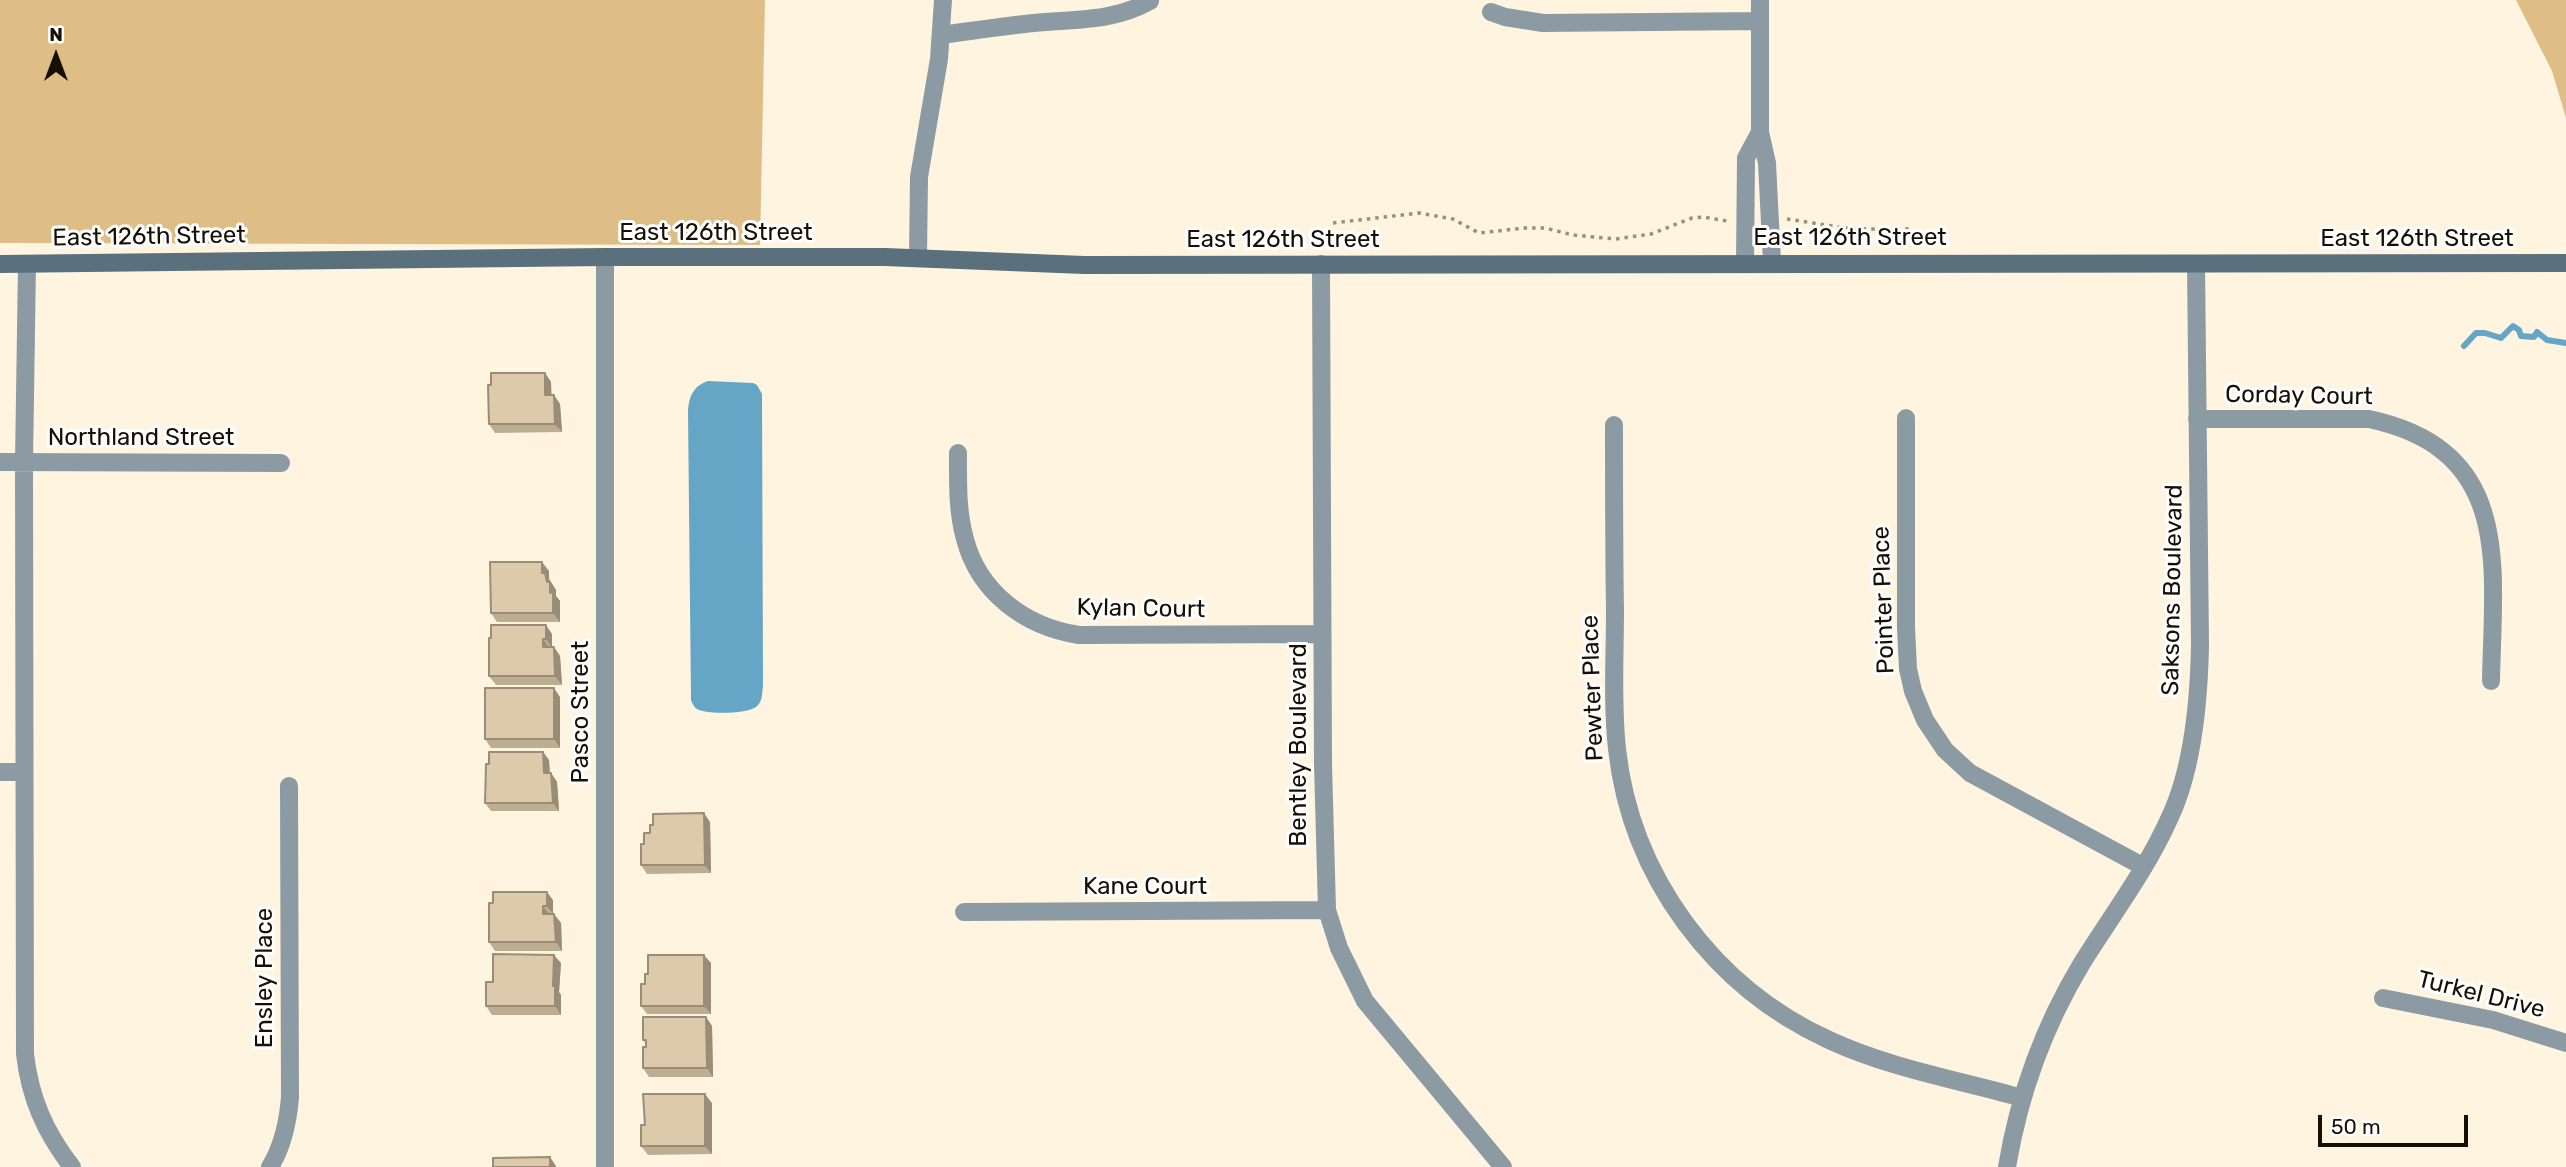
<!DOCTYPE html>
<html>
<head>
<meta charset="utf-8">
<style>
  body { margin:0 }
  #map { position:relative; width:2566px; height:1167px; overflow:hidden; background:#fff4e0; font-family:Rubik,sans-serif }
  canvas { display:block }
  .north { position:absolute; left:21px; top:21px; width:70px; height:70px; -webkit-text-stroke:5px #fff; paint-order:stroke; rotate:0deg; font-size:19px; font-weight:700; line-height:28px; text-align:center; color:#150f04 }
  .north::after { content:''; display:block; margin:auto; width:24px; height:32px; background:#150f04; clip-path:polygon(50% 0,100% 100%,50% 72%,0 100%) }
  .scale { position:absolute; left:2318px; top:1115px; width:150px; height:32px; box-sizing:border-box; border:4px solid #150f04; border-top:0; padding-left:9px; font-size:21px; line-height:24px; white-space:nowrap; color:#150f04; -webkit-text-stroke:5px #fff; paint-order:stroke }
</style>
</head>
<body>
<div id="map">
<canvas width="2566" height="1167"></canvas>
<div class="north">N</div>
<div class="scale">50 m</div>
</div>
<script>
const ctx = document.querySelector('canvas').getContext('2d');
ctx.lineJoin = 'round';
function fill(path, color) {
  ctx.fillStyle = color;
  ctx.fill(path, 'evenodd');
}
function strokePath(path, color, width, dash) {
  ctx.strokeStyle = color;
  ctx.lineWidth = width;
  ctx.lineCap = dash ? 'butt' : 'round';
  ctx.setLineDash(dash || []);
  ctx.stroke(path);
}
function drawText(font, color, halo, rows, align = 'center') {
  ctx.font = font + ' Rubik,sans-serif';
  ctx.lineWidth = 6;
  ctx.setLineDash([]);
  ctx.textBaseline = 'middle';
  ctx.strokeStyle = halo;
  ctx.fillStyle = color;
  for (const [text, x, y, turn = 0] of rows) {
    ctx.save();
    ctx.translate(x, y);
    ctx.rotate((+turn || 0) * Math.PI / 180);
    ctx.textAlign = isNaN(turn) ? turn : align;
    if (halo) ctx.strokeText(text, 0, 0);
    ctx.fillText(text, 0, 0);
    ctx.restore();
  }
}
const forest = new Path2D(`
  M0,0H765L760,245L0,243Z
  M2516,0H2566V118L2552,71Z`);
const water = new Path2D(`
  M708,381L753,383L757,385L762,394L763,685C762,692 763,701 757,706C749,714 713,714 703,711C696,710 693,706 691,700L688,411C689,397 693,386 708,381Z`);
const stream = new Path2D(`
  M2464,346L2476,333H2485L2501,338L2513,326L2519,330L2521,336L2534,337L2537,332L2547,340L2566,343`);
const path = new Path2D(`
  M1787,219L1852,229H1910
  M1333,223L1419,213L1453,219L1479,233L1525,228H1545L1573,235L1616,239L1651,234L1692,218L1703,217L1727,221`);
const minor = new Path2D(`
  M1760,0V132
  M1491,12L1505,17L1543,23L1760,21
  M941,35C972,31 1003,26 1034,23C1075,19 1113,22 1150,1
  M605,257V1167
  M918,258L919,177L939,59L943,0
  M1745,263L1746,158L1760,132L1767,163L1772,262
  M27,264L24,462L25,1054C30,1098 45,1132 72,1167
  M1321,264L1323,764L1327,910L1339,948L1365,1001L1503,1167
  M1906,418V627L1908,669L1913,691L1925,720L1945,750L1970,773L2144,867
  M2197,419H2369C2514,450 2493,566 2491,681
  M1614,425C1614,487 1614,549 1615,611C1615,656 1612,703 1617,749C1631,876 1713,987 1829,1040C1889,1068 1958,1080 2022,1098
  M958,453C958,482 957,511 965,539C979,593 1026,627 1079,635L1322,634
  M0,462L281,463
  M0,772H24
  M964,912L1327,910
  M2383,998L2493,1020L2566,1043
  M270,1167C283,1146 288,1122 290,1097L289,786
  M2007,1167C2019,1095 2044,1026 2082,963C2112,915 2147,869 2170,817C2193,768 2199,698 2200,645L2196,264`);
const secondary = new Path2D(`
  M0,264L605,257H885L1084,265L2566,263`);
const wall = new Path2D(`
  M545,373L551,382V395L560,404L562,432L495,433L489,424Z
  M549,571V579L556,590V596L560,601V622H497L491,613Z
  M552,634V647H554L560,656L562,685H496L489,676Z
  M560,697V748H491L485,739Z
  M543,752L549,760L550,773H551L557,782L559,811H491L485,803L489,764Z
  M710,822L711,873L647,874L641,865L644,844L650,833Z
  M553,900V914L561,923L562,951H495L489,942L493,903Z
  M561,963L559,992L561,995V1015H492L486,1006L493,982Z
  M711,963V1014H647L641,1006L645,984Z
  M706,1017L712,1026L713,1077H649L643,1068L646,1047V1044L643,1040Z
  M712,1103V1154L648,1155L641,1146L645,1125Z`);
const shadedWall = new Path2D(`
  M545,373L551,382L552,404L545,395Z
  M554,395L560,404L562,432L555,424Z
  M542,562L549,571V579L556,590V596L560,601V622L553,613L542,573Z
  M546,625L552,634V648L546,639Z
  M543,639L549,648L543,647Z
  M554,647L560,656L562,685L555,676Z
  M554,688L560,697V748L554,739Z
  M543,752L549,760L550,782L544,773Z
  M551,773L557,782L559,811L553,803Z
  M704,813L710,822L711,873L705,865Z
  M547,892L553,900V914L547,906Z
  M543,906L549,914H543Z
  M554,914L561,923L562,951L556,942Z
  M554,955L561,963L559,992L561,995V1015L555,1006L553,986Z
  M704,955L711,963V1014L704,1006Z
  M706,1017L712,1026L713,1077L707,1068Z
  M705,1094L712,1103V1154L705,1146Z
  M550,1157L556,1166V1167H550Z`);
const building = new Path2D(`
  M491,373H545V395H554L555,424H489L488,385H491Z
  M490,562H542V573H545L547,582H550V593L553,592V613H491Z
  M491,625H546V639H543V647H554L555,676H489V638H491Z
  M485,688H554V739H485Z
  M489,752H543L544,773H551L553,803H485L486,764H489Z
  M704,813L705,865H641V844H644V833H650V825H653V814Z
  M493,892H547V906H543V914H554L556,942H489V903H493Z
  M493,954L554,955L553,986H555V1006H486V982H493Z
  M648,955H704V1006H641V984H645V974H648Z
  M643,1017H706L707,1068H643V1047H646V1040H643Z
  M643,1094H705V1146H641V1125H645Z
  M550,1157V1167H493V1158Z`);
const streetNames = [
  ["East 126th Street",716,233],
  ["East 126th Street",149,237,-1],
  ["East 126th Street",1850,238],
  ["East 126th Street",2417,239],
  ["East 126th Street",1283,240],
  ["Corday Court",2299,396,1],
  ["Northland Street",141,438],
  ["Saksons Boulevard",2173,590,-89],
  ["Pointer Place",1884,600,-92],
  ["Kylan Court",1141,609,1],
  ["Pewter Place",1593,688,-92],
  ["Pasco Street",581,712,-90],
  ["Bentley Boulevard",1299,745,-90],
  ["Kane Court",1145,887],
  ["Ensley Place",265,978,-90],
  ["Turkel Drive",2481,995,14]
];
fill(forest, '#debe86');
fill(water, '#65a5c6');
strokePath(stream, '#65a5c6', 6);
strokePath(path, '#988f7f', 3.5, [3.5, 5]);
strokePath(minor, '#8c9ba3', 18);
strokePath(secondary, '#5a707c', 18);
fill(wall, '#bdae92');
fill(shadedWall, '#9a8d77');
fill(building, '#dccaaa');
strokePath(building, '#9a8d77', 2);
drawText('24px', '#150f04', '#fff', streetNames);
</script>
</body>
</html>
